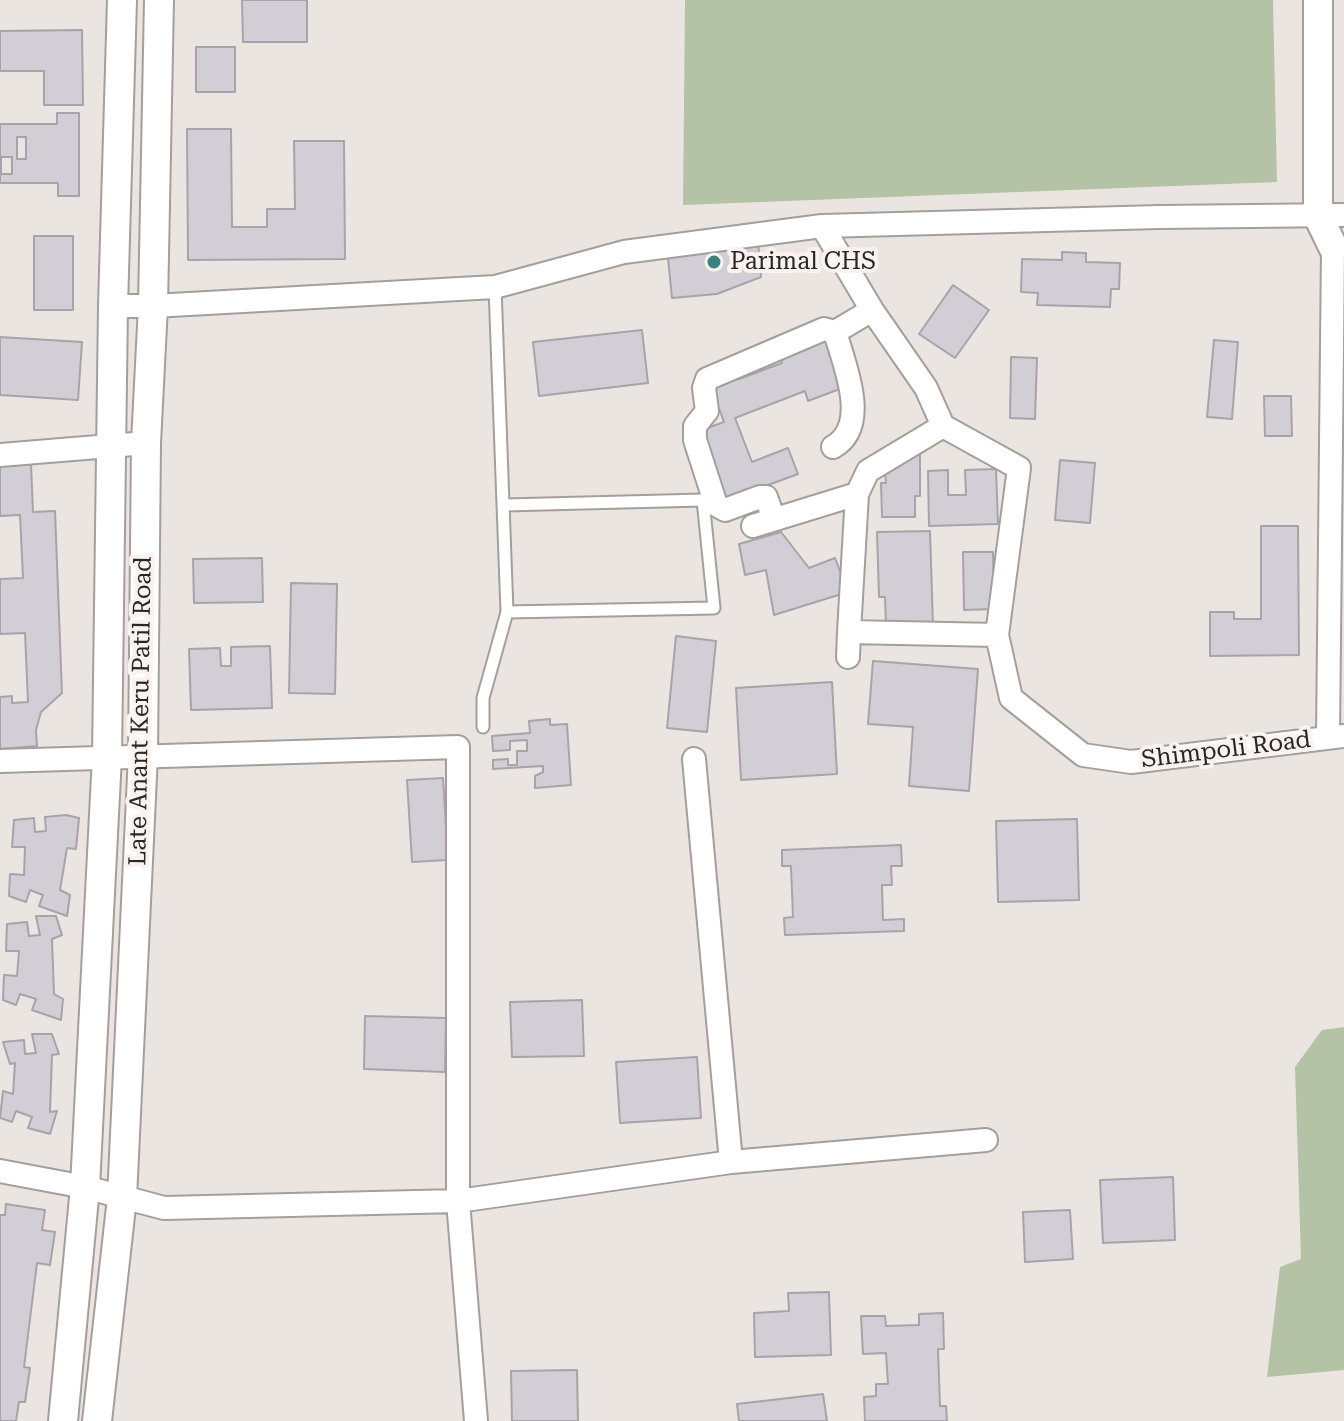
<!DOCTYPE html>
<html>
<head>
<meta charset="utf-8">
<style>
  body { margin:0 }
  canvas { display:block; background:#ebe5e1 }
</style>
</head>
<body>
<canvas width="1344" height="1421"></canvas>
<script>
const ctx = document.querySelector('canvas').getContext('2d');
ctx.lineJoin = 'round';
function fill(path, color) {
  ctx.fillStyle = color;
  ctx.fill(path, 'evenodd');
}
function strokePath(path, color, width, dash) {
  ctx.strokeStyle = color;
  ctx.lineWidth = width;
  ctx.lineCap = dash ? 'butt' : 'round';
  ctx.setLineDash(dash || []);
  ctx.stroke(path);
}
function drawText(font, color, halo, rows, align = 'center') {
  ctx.font = font + ' "Roboto Serif",serif';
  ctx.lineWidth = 8;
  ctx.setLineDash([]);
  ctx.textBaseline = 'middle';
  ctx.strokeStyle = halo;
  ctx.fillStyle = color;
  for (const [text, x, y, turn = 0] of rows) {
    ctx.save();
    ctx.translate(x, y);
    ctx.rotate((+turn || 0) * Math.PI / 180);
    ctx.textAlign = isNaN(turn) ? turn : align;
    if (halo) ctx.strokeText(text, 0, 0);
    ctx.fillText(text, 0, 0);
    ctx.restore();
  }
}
const green = new Path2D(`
  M685,0H1273L1277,182L683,205Z
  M1344,1027V1370L1267,1377L1280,1267L1301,1259L1295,1067L1322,1030Z`);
const building = new Path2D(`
  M242,0H307V42H243Z
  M82,30L83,105H44V71H0V31Z
  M196,47H235V92H196Z
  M57,113H79V196H58V183H0V124H57ZM17,137H26V159H17ZM1,157H12V174H1Z
  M187,129H231L232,227H267V209H295L294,141H344L345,259L188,260Z
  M34,236H73V310H34Z
  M758,240L761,277L717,294L672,298L667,248Z
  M1062,252L1086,253V262L1120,263L1119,289H1111L1110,307L1037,305L1038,293L1021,292L1022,259L1062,260Z
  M953,285L989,310L955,358L919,334Z
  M642,330L648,383L539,396L533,342Z
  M824,334L845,387L808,401L805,391L735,418L752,462L788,448L798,474L722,502L702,430L724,422L710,384L737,373L739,379L782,363L778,351Z
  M0,337L82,342L78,400L0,395Z
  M1214,340L1238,342L1232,419L1207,417Z
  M1011,357L1037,358L1035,419L1010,418Z
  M1264,396H1291L1292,436H1265Z
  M903,454H920V496H915V517H882L881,483H886L885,473H889V465Z
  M1060,460L1095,463L1090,523L1055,520Z
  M31,464L33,512L55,511L62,693L41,712L36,730L37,746L0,749V697L12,696V703L28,702L25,633L0,634V579L23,578L20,515L0,516V465Z
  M996,469L998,524L929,526L928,471L948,470V495H966L965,470Z
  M1261,526H1298L1299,655L1210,656V612H1234V619H1261Z
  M930,531L933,625L886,626L885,597H879L877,532Z
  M781,532L809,568L835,558L848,592L774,615L766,570L745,575L739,544Z
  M963,552H993L994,609L964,610Z
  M262,558L263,602L194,603L193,559Z
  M291,583L337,584L335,694L289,693Z
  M676,636L716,641L707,732L667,728Z
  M270,646L272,708L191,710L189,649L220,648L221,666H231V647Z
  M873,661L978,669L969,791L909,786L913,727L868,724Z
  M832,682L837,774L741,780L736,688Z
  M550,719V725L567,724L571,785L535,788V776L543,772V766L493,769V760L508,759V765H517V751H527V740L510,741V750L493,751L492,736L530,733L529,721Z
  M443,778L448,860L412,862L407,780Z
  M66,815L79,818L76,849L67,848L60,890L70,895L67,916L39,906L43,895L30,890L26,902L9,896L10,874L24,875L25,847H12L14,820L34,818L35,832L46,831L45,817Z
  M1077,819L1079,900L998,902L996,821Z
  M901,845L902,866H891L892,885H882L883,920L904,919V931L785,935L784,918L793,917L791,866H782V850Z
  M36,916H56L62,935L52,939L54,994L63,999L61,1020L32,1010L36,999L20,994L16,1005L3,1000L4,975L17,976L19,951H6L7,924L27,922L29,936L40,935Z
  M582,1000L584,1056L512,1057L510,1002Z
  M365,1016L446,1018L445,1072L364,1069Z
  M32,1034H52L59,1054L52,1055L50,1112L57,1111L50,1134L28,1128L32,1117L16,1111L12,1122L0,1118L3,1091L13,1094L15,1063L10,1064L3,1042L24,1040L25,1054L36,1053Z
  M697,1057L701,1118L620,1123L616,1062Z
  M1173,1177L1175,1240L1103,1243L1100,1180Z
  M6,1204L45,1210L42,1230L55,1232L50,1265L37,1263L24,1367L30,1368L25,1402H19L16,1421H0V1215H5Z
  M1070,1210L1073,1259L1025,1262L1023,1212Z
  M829,1292L831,1355L755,1357L754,1313L789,1311L788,1293Z
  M943,1313L944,1349H938L940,1406H946L947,1421H865L864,1397L876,1396V1384H888L886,1353L863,1354L861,1316H885L886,1326L919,1325V1314Z
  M577,1370L578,1421H512L511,1371Z
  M823,1394L827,1421H739L737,1404Z`);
const service = new Path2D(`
  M495,287L507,612L714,608L703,500L505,505
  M483,727V698L507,612`);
const minor = new Path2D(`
  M822,226L872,310L926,388L943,426L1019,468L997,635L1011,698L1083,755L1131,762L1344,736
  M113,306H153L495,287L624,252L822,226L1159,217L1344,215
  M943,426L868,471L857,494L849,632L997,635
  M833,447C871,426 844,364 835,332
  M0,455L146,443
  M774,519L766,497H760L725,510L716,505L695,440V426L707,411L704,388L707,379L824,329L835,332L872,310
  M753,526L857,494
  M848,657L849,632
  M1328,737L1333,247
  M694,759L731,1162
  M0,761L458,747V1201L476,1421
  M0,1171L85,1187L164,1208L458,1201L731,1162L986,1140`);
const tertiary = new Path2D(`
  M1318,0V216L1333,247
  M63,1421L85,1187L107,756L113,306L122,0
  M97,1421L122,1198L143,755L146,443L153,306L159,0`);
const markers = [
  [714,262,8,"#3a827e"]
];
const poiNames = [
  ["Parimal CHS",730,262]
];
const streetNames = [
  ["Late Anant Keru Patil Road",141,711,-89],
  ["Shimpoli Road",1226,750,-7]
];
fill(green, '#b4c2a5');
fill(building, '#d1ced5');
strokePath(building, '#a6a4aa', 2);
strokePath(service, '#a59f9b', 15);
strokePath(minor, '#a59f9b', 26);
strokePath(tertiary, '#a59f9b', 32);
strokePath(service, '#fff', 11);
strokePath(minor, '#fff', 22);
strokePath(tertiary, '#fff', 28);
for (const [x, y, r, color] of markers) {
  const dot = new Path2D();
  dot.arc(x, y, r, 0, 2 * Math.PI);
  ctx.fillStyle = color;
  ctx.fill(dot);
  strokePath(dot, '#f9f2ee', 3);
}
drawText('24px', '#292725', '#f9f2ee', poiNames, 'left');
drawText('24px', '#292725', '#f9f2ee', streetNames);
</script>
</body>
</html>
